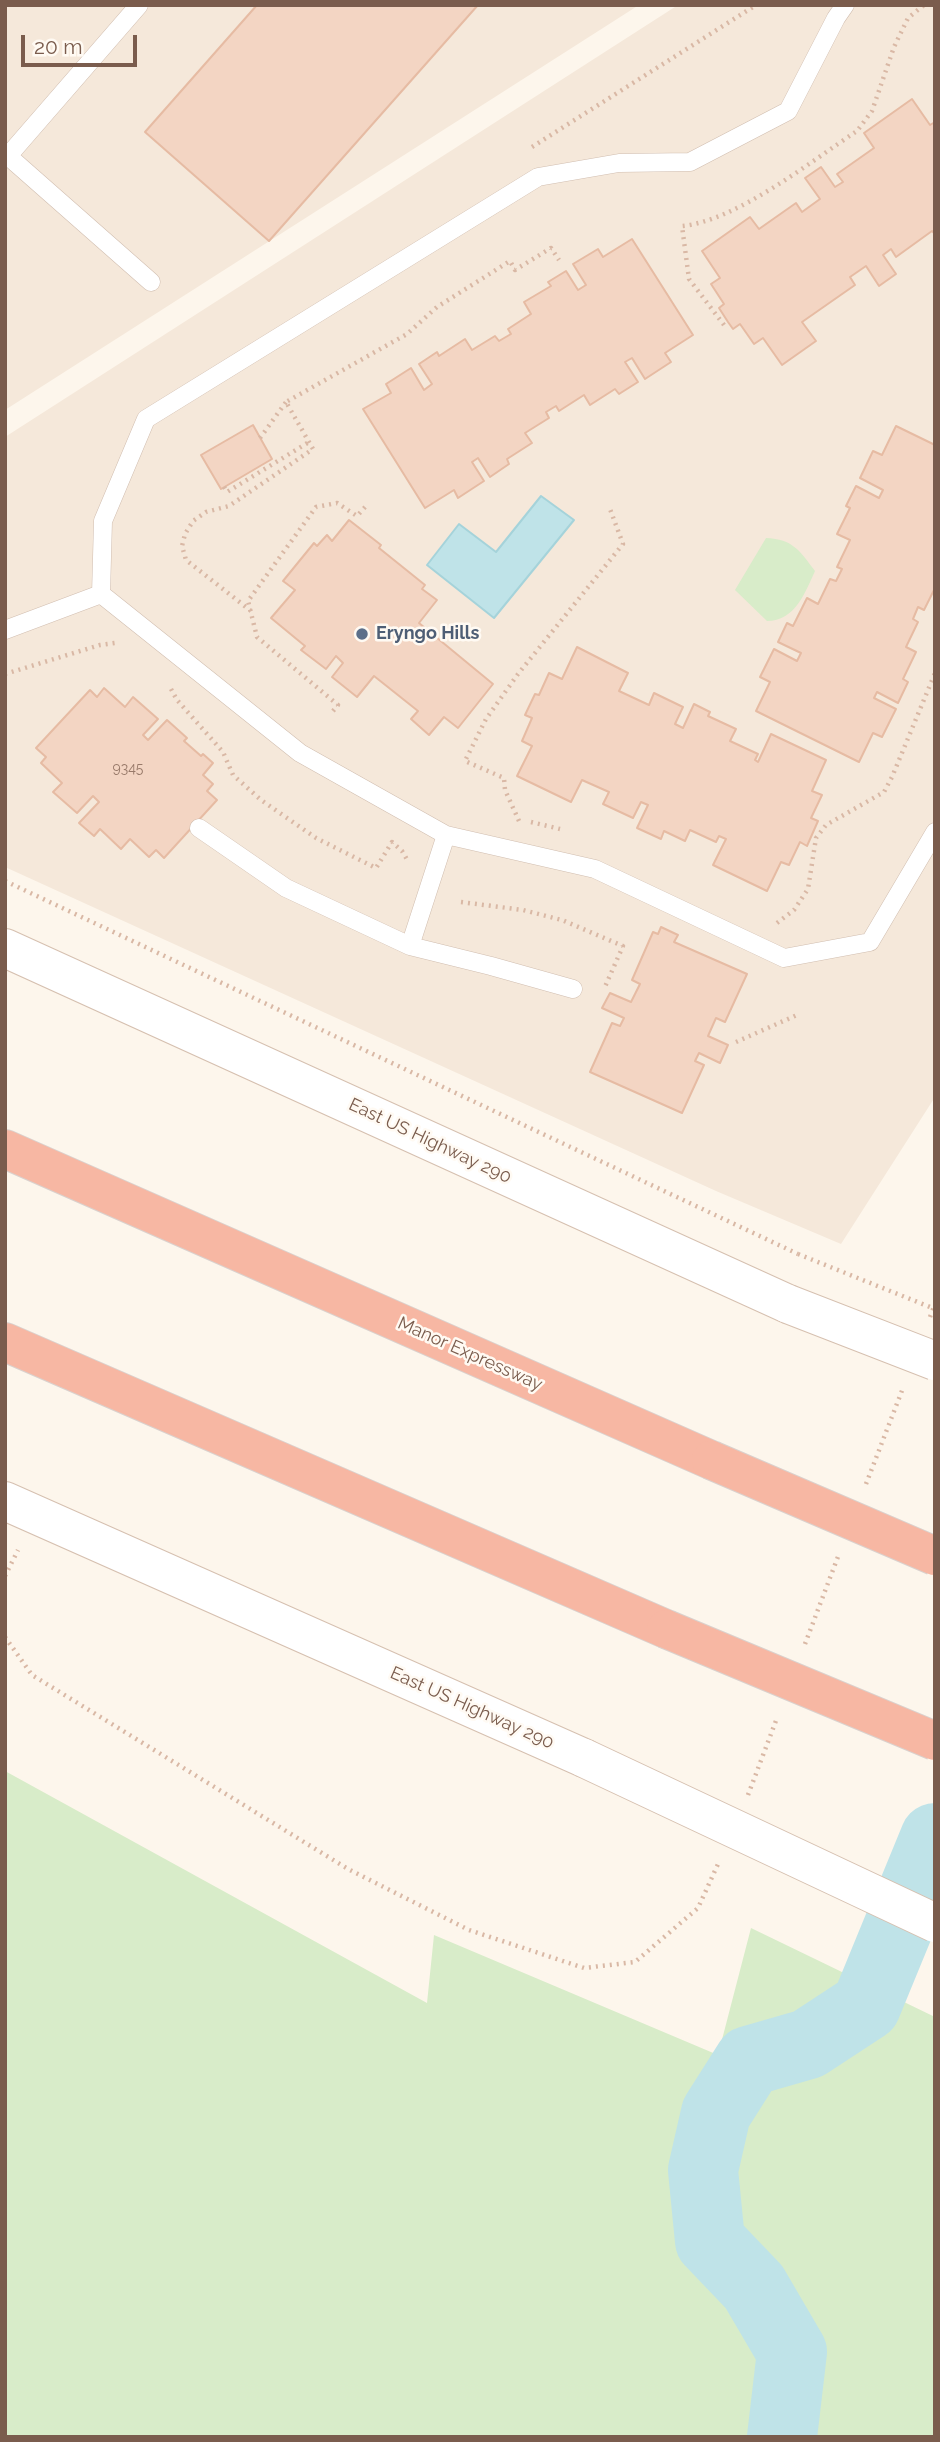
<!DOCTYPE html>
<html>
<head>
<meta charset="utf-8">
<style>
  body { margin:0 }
  #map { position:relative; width:940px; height:2442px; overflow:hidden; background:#fdf6ec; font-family:Raleway,sans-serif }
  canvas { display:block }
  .frame { position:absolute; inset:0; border:7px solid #7a5c4d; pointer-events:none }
  .scale { position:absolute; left:21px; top:35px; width:116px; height:32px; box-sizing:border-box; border:4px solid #7a5c4d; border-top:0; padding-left:9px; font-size:21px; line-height:24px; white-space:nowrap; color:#7a5c4d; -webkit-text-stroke:5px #fffaf3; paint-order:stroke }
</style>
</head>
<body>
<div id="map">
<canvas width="940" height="2442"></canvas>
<div class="frame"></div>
<div class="scale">20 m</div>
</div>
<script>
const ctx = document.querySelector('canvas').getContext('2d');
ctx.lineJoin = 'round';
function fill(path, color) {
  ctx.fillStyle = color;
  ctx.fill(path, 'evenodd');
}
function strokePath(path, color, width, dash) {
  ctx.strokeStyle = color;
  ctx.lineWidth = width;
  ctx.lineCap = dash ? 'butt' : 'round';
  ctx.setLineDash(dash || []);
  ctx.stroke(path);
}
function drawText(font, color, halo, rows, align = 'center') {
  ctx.font = font + ' Raleway,sans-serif';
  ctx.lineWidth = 5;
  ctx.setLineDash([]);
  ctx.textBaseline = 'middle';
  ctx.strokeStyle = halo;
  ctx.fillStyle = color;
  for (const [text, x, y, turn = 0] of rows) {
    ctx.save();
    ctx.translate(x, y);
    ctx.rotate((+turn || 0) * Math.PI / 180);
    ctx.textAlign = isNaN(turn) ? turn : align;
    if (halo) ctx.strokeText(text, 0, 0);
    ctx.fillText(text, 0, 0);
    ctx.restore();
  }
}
const residential = new Path2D(`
  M5,5H639L5,410Z
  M678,5H935V1097L841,1244L716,1191L5,867V437Z`);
const green = new Path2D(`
  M766,538C793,539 800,551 815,571C805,593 795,621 767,621L735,590Z
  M5,1771L427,2003L434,1935L718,2055L751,1928L935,2017V2437H5Z`);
const water = new Path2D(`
  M541,496L574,520L494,618L427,565L459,524L496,552Z`);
const river = new Path2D(`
  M782,2437L792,2352L754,2287L710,2241L703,2170L716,2113L749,2061L808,2044L866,2006L935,1838`);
const building = new Path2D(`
  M257,5H478L269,241L145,132Z
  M912,99L930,125L935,122V234L932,231L896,257L891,249L883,255L896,274L879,286L866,266L850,277L855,285L802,322L816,341L782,365L763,338L754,344L740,324L733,329L728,322L719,308L724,304L711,284L720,278L702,251L750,217L759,229L796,203L802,212L820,199L805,178L821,167L835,187L843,182L837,174L874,148L864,133Z
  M632,239L693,335L665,353L671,362L645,379L632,358L625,362L638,382L619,394L615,389L590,405L584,395L559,411L556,406L546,412L549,418L525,433L532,443L507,459L509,464L490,477L478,458L472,462L484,481L458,498L454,490L425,508L363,409L391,393L386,384L411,368L424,390L432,384L419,364L437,352L439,356L465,339L472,350L495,336L499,341L511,334L508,329L531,314L524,302L551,286L548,282L566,271L578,290L586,285L573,264L598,249L603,257Z
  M253,425L272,459L221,489L201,455Z
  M896,426L935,445V588L924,610L918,607L913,619L918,622L906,647L916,652L903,679L908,682L898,703L877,692L874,698L896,709L882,737L873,733L859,762L756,711L770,682L760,677L774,649L797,661L801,653L778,642L787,623L793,626L807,598L818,604L830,579L836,581L842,569L837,567L850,540L837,534L850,508L846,506L856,486L879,498L883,490L860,478L873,451L882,455Z
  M349,520L381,545L379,548L425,585L422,589L437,600L419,623L493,684L458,728L444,717L429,735L411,719L418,711L374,676L357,697L332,677L343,663L336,656L326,669L301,650L305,646L271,618L295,590L283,581L314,543L317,546L327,535L332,541Z
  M577,647L628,673L619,691L649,705L654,693L683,707L675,724L683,728L694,704L710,712L708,716L736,729L730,741L758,754L755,760L758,762L771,734L826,760L812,791L822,795L811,818L818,821L807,846L800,842L789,865L781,862L767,891L713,865L726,839L719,836L716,842L690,830L685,841L664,831L661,839L637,828L648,805L641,802L633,818L603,804L609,792L582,780L571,802L517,776L532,746L522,741L532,718L525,715L535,694L539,695L549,673L562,679Z
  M104,688L125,707L133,697L158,719L143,735L148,740L167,720L187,738L184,741L201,756L203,754L213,763L203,775L213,784L207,791L217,800L164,858L156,850L149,857L130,839L121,849L100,829L94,836L79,823L99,802L93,796L77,813L53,792L62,783L41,763L46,757L36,748L90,690L97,697Z
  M661,927L678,935L674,942L747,974L725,1022L716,1018L708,1036L728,1045L720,1063L699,1053L695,1061L704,1065L682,1113L590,1072L612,1023L620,1026L624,1018L602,1008L610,993L631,1002L640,984L632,980L653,932L658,934Z`);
const path = new Path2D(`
  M532,147L756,5
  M724,325L689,279L682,226C736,221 810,162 857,131L872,111L894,47L908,18L924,5
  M260,438L286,402
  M224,487L227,492L309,442
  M251,611L186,560L182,546L185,534L193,521L206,512L229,506L313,449L286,402L407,334L437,307L510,261L515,270L551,248L559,260
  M5,674L100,645L115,643
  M171,689L177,700L223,752L233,775L261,800L316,838L376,868L392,842L402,851L408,861
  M333,711L338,705L257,637L248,601L316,507L337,503L357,516L366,506
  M519,821L505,790L504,778L465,761L486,719L518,674L623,544L610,509
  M531,822L560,829
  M5,881L798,1254
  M461,902L523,910L562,920L623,946L604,989
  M777,923L794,910L808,889L816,838L826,825L884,792L892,777L935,673
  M736,1042L797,1015
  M930,1317L935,1304
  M866,1484L903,1388
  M5,1576L18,1550
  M5,1637L32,1675L348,1869L469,1930L584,1968L635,1962L698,1908L718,1864
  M805,1644L839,1554
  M748,1795L777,1718`);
const service = new Path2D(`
  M5,154L8,156L139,5
  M8,156L151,282
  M101,594L103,521L146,419L538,177L619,163L690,162L788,111L836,18L845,5
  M101,594L300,753L446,835L595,869L784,958L870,942L935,832
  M5,630L101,594
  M199,828L286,888L410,946L491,966L573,989
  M410,946L446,835`);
const secondary = new Path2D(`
  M5,948L788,1304
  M5,1501L584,1758`);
const motorway = new Path2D(`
  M5,1149L711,1460
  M5,1342L666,1629`);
const pathBridge = new Path2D(`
  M798,1254L935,1309`);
const secondaryBridge = new Path2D(`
  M788,1304L935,1361
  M584,1758L935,1923`);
const motorwayBridge = new Path2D(`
  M711,1460L935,1556
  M666,1629L935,1741`);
const markers = [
  [362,634,7,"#5c6f8a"]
];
const numberNames = [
  ["9345",128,769]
];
const serviceNames = [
  ["Eryngo Hills",376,634]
];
const streetNames = [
  ["East US Highway 290",430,1141,25],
  ["Manor Expressway",470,1354,24],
  ["East US Highway 290",472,1708,24]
];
fill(residential, '#f5e8da');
fill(green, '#d8ecc9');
fill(water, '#bfe3e8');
strokePath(water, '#a5d3da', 2);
strokePath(river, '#bfe3e8', 70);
fill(building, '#f3d5c3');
strokePath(building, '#e6bba3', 2);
strokePath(service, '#d1beb0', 19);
strokePath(secondary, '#d6c0b0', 40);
strokePath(motorway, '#dad1cd', 40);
strokePath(path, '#d9b8a5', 4.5, [2, 5]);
strokePath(service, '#fff', 18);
strokePath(secondary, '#fff', 38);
strokePath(motorway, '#f7b7a3', 38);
strokePath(secondaryBridge, '#d6c0b0', 40, []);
strokePath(motorwayBridge, '#dad1cd', 40, []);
strokePath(pathBridge, '#d9b8a5', 4.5, [2, 5]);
strokePath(secondaryBridge, '#fff', 38);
strokePath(motorwayBridge, '#f7b7a3', 38);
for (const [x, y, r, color] of markers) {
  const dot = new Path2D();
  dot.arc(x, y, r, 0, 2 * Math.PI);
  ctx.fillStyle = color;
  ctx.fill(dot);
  strokePath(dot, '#fffaf3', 2.5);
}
drawText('14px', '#987a6a', null, numberNames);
drawText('bold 18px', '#4e5e75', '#fffaf3', serviceNames, 'left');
drawText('18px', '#7a5c4d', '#fffaf3', streetNames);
</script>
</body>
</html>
